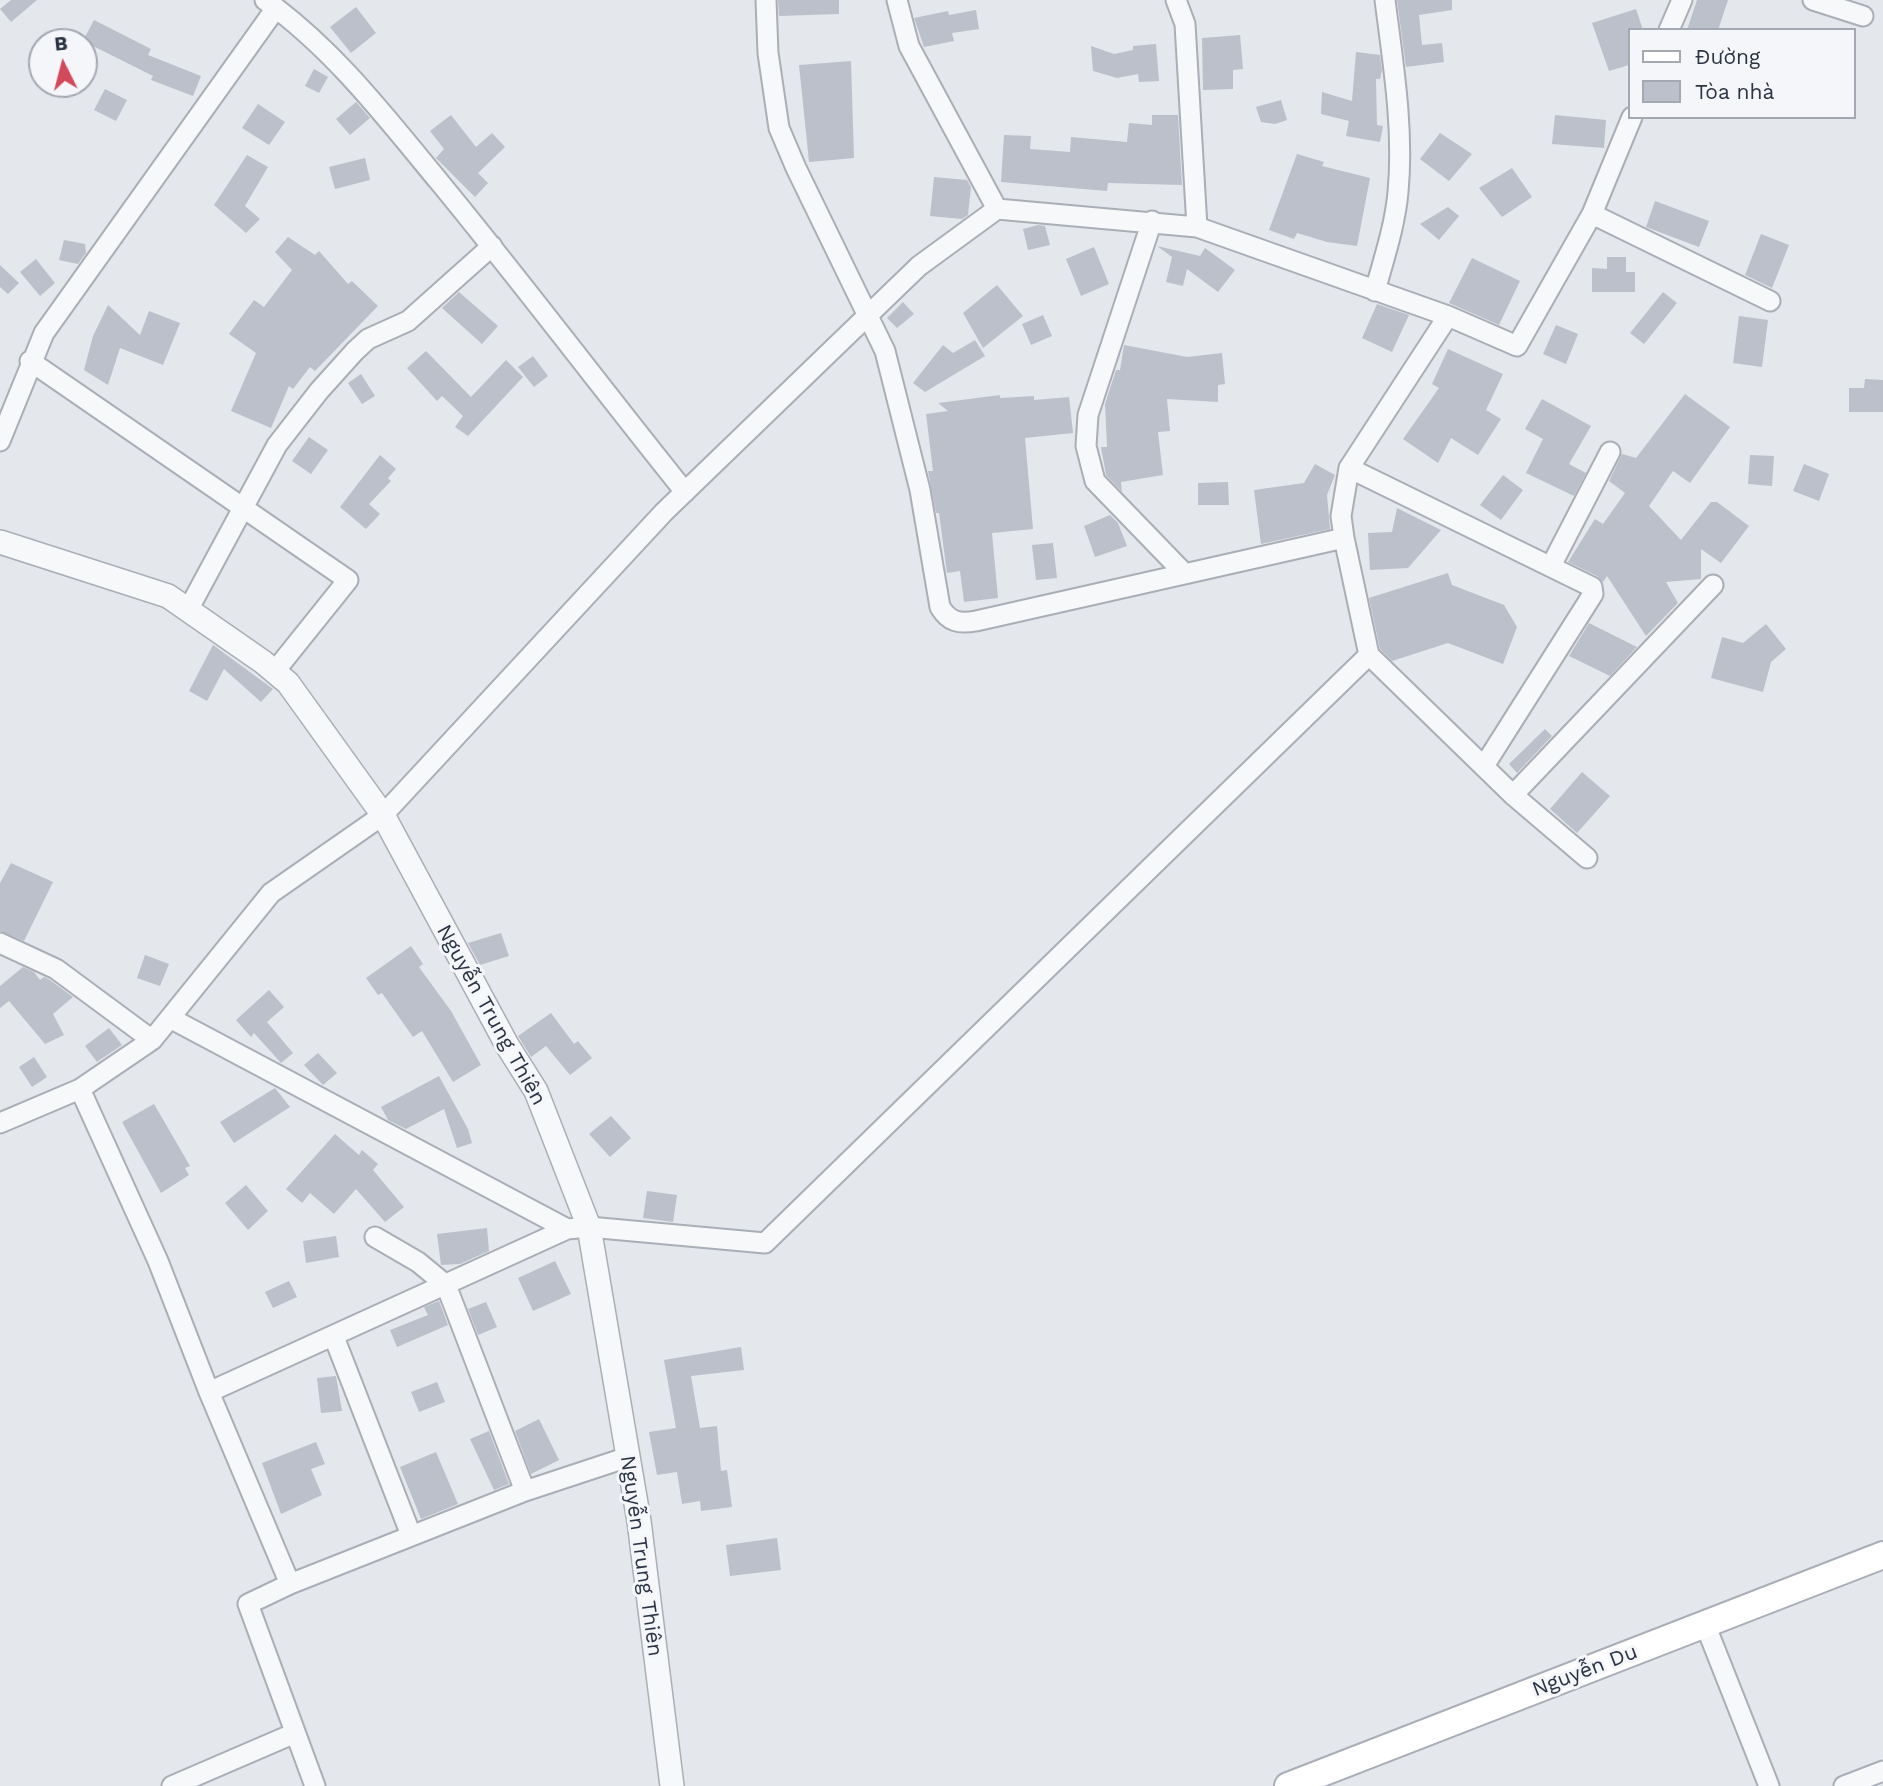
<!DOCTYPE html>
<html>
<head>
<meta charset="utf-8">
<style>
  body { margin:0 }
  #map { position:relative; width:1883px; height:1786px; overflow:hidden; background:#e4e7ec; font-family:"Work Sans",sans-serif }
  canvas { display:block }
  .legend { position:absolute; left:1628px; top:28px; width:228px; height:91px; box-sizing:border-box; background:#f4f6f9; border:2px solid #a4a8b1; margin:0; padding:9px 12px; list-style:none; font-size:21px; color:#2b3445 }
  .legend li { display:flex; align-items:center; gap:14px; height:35px }
  .legend b { width:35px; border:2px solid #a4a8b1 }
  .north { position:absolute; left:28px; top:28px; width:70px; height:70px; box-sizing:border-box; background:#f4f6f9; border:2px solid #a4a8b1; border-radius:50%; rotate:354deg; font-size:19px; font-weight:700; line-height:28px; text-align:center; color:#2b3445 }
  .north::after { content:''; display:block; margin:auto; width:24px; height:32px; background:#d1495b; clip-path:polygon(50% 0,100% 100%,50% 72%,0 100%) }
</style>
</head>
<body>
<div id="map">
<canvas width="1883" height="1786"></canvas>
<ul class="legend">
<li><b style="height:9px;background:#fff"></b>Đường</li>
<li><b style="height:19px;background:#bbc0ca"></b>Tòa nhà</li>
</ul>
<div class="north">B</div>
</div>
<script>
const ctx = document.querySelector('canvas').getContext('2d');
ctx.lineJoin = 'round';
function fill(path, color) {
  ctx.fillStyle = color;
  ctx.fill(path, 'evenodd');
}
function strokePath(path, color, width, dash) {
  ctx.strokeStyle = color;
  ctx.lineWidth = width;
  ctx.lineCap = dash ? 'butt' : 'round';
  ctx.setLineDash(dash || []);
  ctx.stroke(path);
}
function drawText(font, color, halo, rows, align = 'center') {
  ctx.font = font + ' "Work Sans",sans-serif';
  ctx.lineWidth = 6;
  ctx.setLineDash([]);
  ctx.textBaseline = 'middle';
  ctx.strokeStyle = halo;
  ctx.fillStyle = color;
  for (const [text, x, y, turn = 0] of rows) {
    ctx.save();
    ctx.translate(x, y);
    ctx.rotate((+turn || 0) * Math.PI / 180);
    ctx.textAlign = isNaN(turn) ? turn : align;
    if (halo) ctx.strokeText(text, 0, 0);
    ctx.fillText(text, 0, 0);
    ctx.restore();
  }
}
const building = new Path2D(`
  M11,0H37L11,22L0,9Z
  M778,0H839V14L779,16Z
  M1397,0H1452V10L1419,15L1422,45L1442,43L1444,62L1406,67Z
  M1697,0H1728L1718,30H1687Z
  M356,7L376,33L351,53L330,27Z
  M1636,9L1643,30H1629V65L1609,71L1592,23Z
  M976,10L979,29L952,33L954,41L924,47L914,18L948,11L949,15Z
  M94,20L151,49L148,55L201,76L193,96L151,80L153,76L83,41Z
  M1240,35L1243,69L1233,70V89L1203,90L1202,38Z
  M1156,44L1159,81L1139,82L1138,74L1117,78L1093,71L1091,46L1114,54L1133,50V46Z
  M1356,52L1380,55L1382,70L1380,79H1376L1377,125L1383,126L1380,142L1346,136L1349,121L1321,114L1322,92L1352,101Z
  M851,61L854,158L809,162L799,65Z
  M314,69L328,77L319,93L305,86Z
  M105,89L127,100L116,121L94,110Z
  M1281,100L1287,120L1275,124L1261,122L1256,107Z
  M356,102L370,118L350,135L336,119Z
  M258,104L285,122L269,145L242,128Z
  M451,115L476,147L492,133L505,147L478,173L488,183L475,197L436,158L444,149L430,131Z
  M1152,115H1178L1182,185L1108,183L1107,191L1001,182L1004,135L1031,136L1030,149L1070,152L1071,137L1127,142L1129,123L1152,125Z
  M1555,115L1606,120L1604,148L1552,144Z
  M1440,133L1472,154L1449,181L1420,159Z
  M1297,154L1324,162L1322,166L1370,178L1357,246L1327,242L1297,233L1294,239L1269,230Z
  M247,155L268,167L245,206L260,219L246,233L214,205Z
  M365,158L370,180L335,189L329,167Z
  M1512,168L1532,197L1502,217L1479,188Z
  M934,177L967,180L971,187L968,215L962,219L930,216Z
  M1655,201L1709,221L1699,247L1646,227Z
  M1448,207L1459,216L1439,240L1420,224Z
  M1038,225L1045,226L1050,245L1028,250L1023,229Z
  M1761,234L1789,245L1772,288L1745,275Z
  M288,237L315,255L319,251L348,284L352,281L378,306L315,371L310,367L293,389L289,386L271,428L231,411L256,353L229,334L254,300L264,307L292,270L275,252Z
  M64,240L85,244L86,253L78,264L59,260Z
  M1157,246L1200,256L1205,248L1235,270L1218,292L1187,269L1183,286L1166,282L1172,257Z
  M1094,247L1109,284L1081,296L1066,259Z
  M1607,257H1626V272H1635V292H1592V268L1607,269Z
  M1472,258L1520,281L1499,325L1449,303Z
  M36,259L55,283L40,296L20,272Z
  M0,265L19,283L8,294L0,287Z
  M997,285L1023,316L983,348L963,313Z
  M459,292L498,326L482,344L442,308Z
  M1663,292L1677,303L1644,344L1630,333Z
  M903,302L914,314L897,328L887,318Z
  M1377,304L1409,315L1392,352L1362,338Z
  M108,305L140,335L149,311L180,323L163,365L120,348L108,385L84,370L93,336Z
  M1043,315L1052,336L1031,345L1022,324Z
  M1739,316L1768,320L1762,367L1733,363Z
  M1556,325L1578,334L1566,364L1543,354Z
  M975,340L985,356L925,392L913,383L943,345L953,353Z
  M1124,345L1187,357L1222,353L1225,384L1218,385V402L1167,399L1170,431L1158,432L1163,475L1121,482L1122,492L1106,475L1101,447H1107L1105,404L1116,370H1120Z
  M1448,349L1503,374L1486,410L1501,419L1478,455L1451,438L1438,463L1403,439L1439,388L1432,384Z
  M426,351L471,397L506,360L523,377L468,436L455,427L463,416L442,396L437,401L407,368Z
  M533,356L548,376L534,387L518,367Z
  M361,374L375,396L362,404L348,383Z
  M1865,379L1883,380V412H1849V388H1864Z
  M1685,394L1730,427L1690,483L1673,471L1649,506L1681,540L1711,502H1717L1749,526L1721,563L1701,549V579L1666,582L1678,603L1646,636L1607,576L1603,582L1597,576L1568,562L1595,519L1603,524L1625,493L1609,481L1622,454L1636,458Z
  M1000,395V398L1034,396V400L1069,397L1073,433L1025,438L1033,529L992,533L998,598L964,602L960,571L947,573L939,513H936L928,471H933L926,414L948,411L938,403Z
  M1542,399L1591,426L1569,464L1586,473L1574,496L1526,473L1543,439L1525,429Z
  M309,437L328,450L311,474L292,461Z
  M380,455L396,469L388,478L391,481L369,504L380,514L366,529L340,507Z
  M1750,455L1774,456L1772,486L1748,484Z
  M1315,464L1335,475L1327,495L1330,529L1261,544L1254,490L1304,483Z
  M1804,464L1829,474L1819,501L1793,491Z
  M1503,475L1523,490L1501,520L1480,505Z
  M1228,482L1229,505H1198V483Z
  M1397,508L1441,530L1408,568L1370,570L1368,533L1392,532Z
  M1110,515L1118,523L1127,546L1095,557L1084,526Z
  M1053,543L1057,578L1036,580L1032,545Z
  M1448,573L1452,585L1504,605L1517,627L1503,664L1448,643L1392,661L1380,649L1369,598Z
  M1589,623L1637,647L1610,676L1569,656Z
  M1766,624L1786,649L1771,662L1763,692L1711,678L1722,637L1743,643Z
  M213,645L273,689L261,702L224,669L207,701L189,691Z
  M1545,729L1552,736L1517,773L1509,764Z
  M1582,772L1610,796L1577,833L1550,809Z
  M11,863L53,882L24,941L0,931V883Z
  M501,933L509,956L480,965L468,943Z
  M411,946L423,964L419,967L451,1011L481,1065L453,1082L422,1031L413,1037L382,993L378,995L366,978Z
  M145,955L169,964L160,986L137,978Z
  M23,967L34,972L40,980L44,977L50,980L73,997L53,1014L64,1035L45,1044L9,1001L0,1008V986Z
  M269,990L284,1007L267,1022L293,1053L281,1063L254,1033L251,1037L236,1020Z
  M551,1013L574,1044L578,1041L592,1058L570,1075L546,1046L531,1057L518,1036Z
  M109,1028L122,1045L97,1062L85,1046Z
  M318,1053L337,1073L323,1085L304,1065Z
  M34,1057L47,1077L32,1087L19,1067Z
  M439,1076L468,1129L472,1143L457,1148L444,1109L406,1129L388,1120L381,1107Z
  M275,1088L290,1107L234,1143L220,1122Z
  M154,1104L190,1166L185,1168L189,1175L161,1193L122,1122Z
  M611,1116L631,1138L610,1157L589,1134Z
  M335,1134L359,1155L362,1150L378,1164L373,1170L404,1207L385,1222L356,1189L334,1214L310,1193L302,1203L286,1189Z
  M246,1185L268,1211L248,1230L225,1203Z
  M647,1191L677,1195L673,1222L643,1218Z
  M487,1228L489,1251L460,1264L441,1265L437,1234Z
  M336,1236L339,1257L306,1263L303,1241Z
  M555,1261L571,1294L533,1311L518,1278Z
  M289,1281L297,1297L273,1308L265,1292Z
  M439,1301L448,1325L397,1347L390,1330L428,1315L424,1307Z
  M486,1302L497,1327L478,1335L468,1309Z
  M741,1347L744,1370L691,1376L700,1428L717,1426L721,1471L727,1470L732,1507L701,1511L700,1501L682,1504L677,1472L657,1475L649,1432L676,1428L664,1360Z
  M336,1376L342,1411L321,1413L317,1378Z
  M437,1382L445,1402L419,1412L411,1392Z
  M539,1419L559,1460L531,1474L515,1431Z
  M489,1431L509,1484L494,1490L470,1439Z
  M316,1442L325,1464L311,1469L322,1495L281,1514L262,1463Z
  M436,1452L458,1504L421,1519L400,1467Z
  M777,1538L781,1570L730,1576L726,1545Z`);
const minor = new Path2D(`
  M265,0C335,50 387,119 441,184C524,285 603,390 685,492
  M766,0L768,53L779,128L796,168L885,351L920,490L940,607C949,622 959,624 976,621L1344,538
  M897,0L909,46L997,209
  M1176,0L1185,24L1197,227
  M1813,0L1863,16
  M1669,30L1682,0
  M1592,214L1770,301
  M1152,221L1088,415L1086,446L1095,481L1184,573
  M1375,291C1384,258 1395,226 1398,192C1404,129 1393,63 1385,0
  M1448,316L1517,346L1592,214L1632,117
  M30,361L348,580L275,671
  M0,441L44,333L276,8
  M1349,468L1592,587L1593,594L1484,766
  M1551,566L1610,452
  M188,610L277,445L319,391L355,351L368,339L408,321L492,246
  M1369,655L1513,795L1587,858
  M1513,795L1713,585
  M0,943L56,969L152,1040L271,893L383,815L664,512L919,266L997,209L1197,227L1448,316L1349,468L1341,516L1344,538L1369,655L765,1243L589,1227L567,1229
  M170,1018L567,1229L209,1392
  M80,1089L158,1261L209,1392L290,1584L525,1491L628,1457
  M0,1123L80,1089L152,1040
  M375,1237L418,1262L446,1285L525,1491
  M334,1337L411,1535
  M290,1584L248,1604L315,1786
  M1705,1624L1769,1786
  M172,1786L295,1733
  M1844,1786L1883,1771`);
const tertiary = new Path2D(`
  M0,542L168,596L263,662L288,683L383,815L507,1045L536,1091L589,1227L639,1521L672,1786`);
const secondary = new Path2D(`
  M1288,1786L1883,1555`);
const streetNames = [
  ["Nguyễn Trung Thiên",491,1015,61],
  ["Nguyễn Trung Thiên",641,1556,82],
  ["Nguyễn Du",1585,1671,-21]
];
fill(building, '#bbc0ca');
strokePath(minor, '#a9aeb7', 23);
strokePath(tertiary, '#a9aeb7', 26);
strokePath(secondary, '#a9aeb7', 30);
strokePath(minor, '#f7f8fa', 19);
strokePath(tertiary, '#f7f8fa', 23);
strokePath(secondary, '#fff', 26);
drawText('21px', '#2b3445', '#f4f6f9', streetNames);
</script>
</body>
</html>
